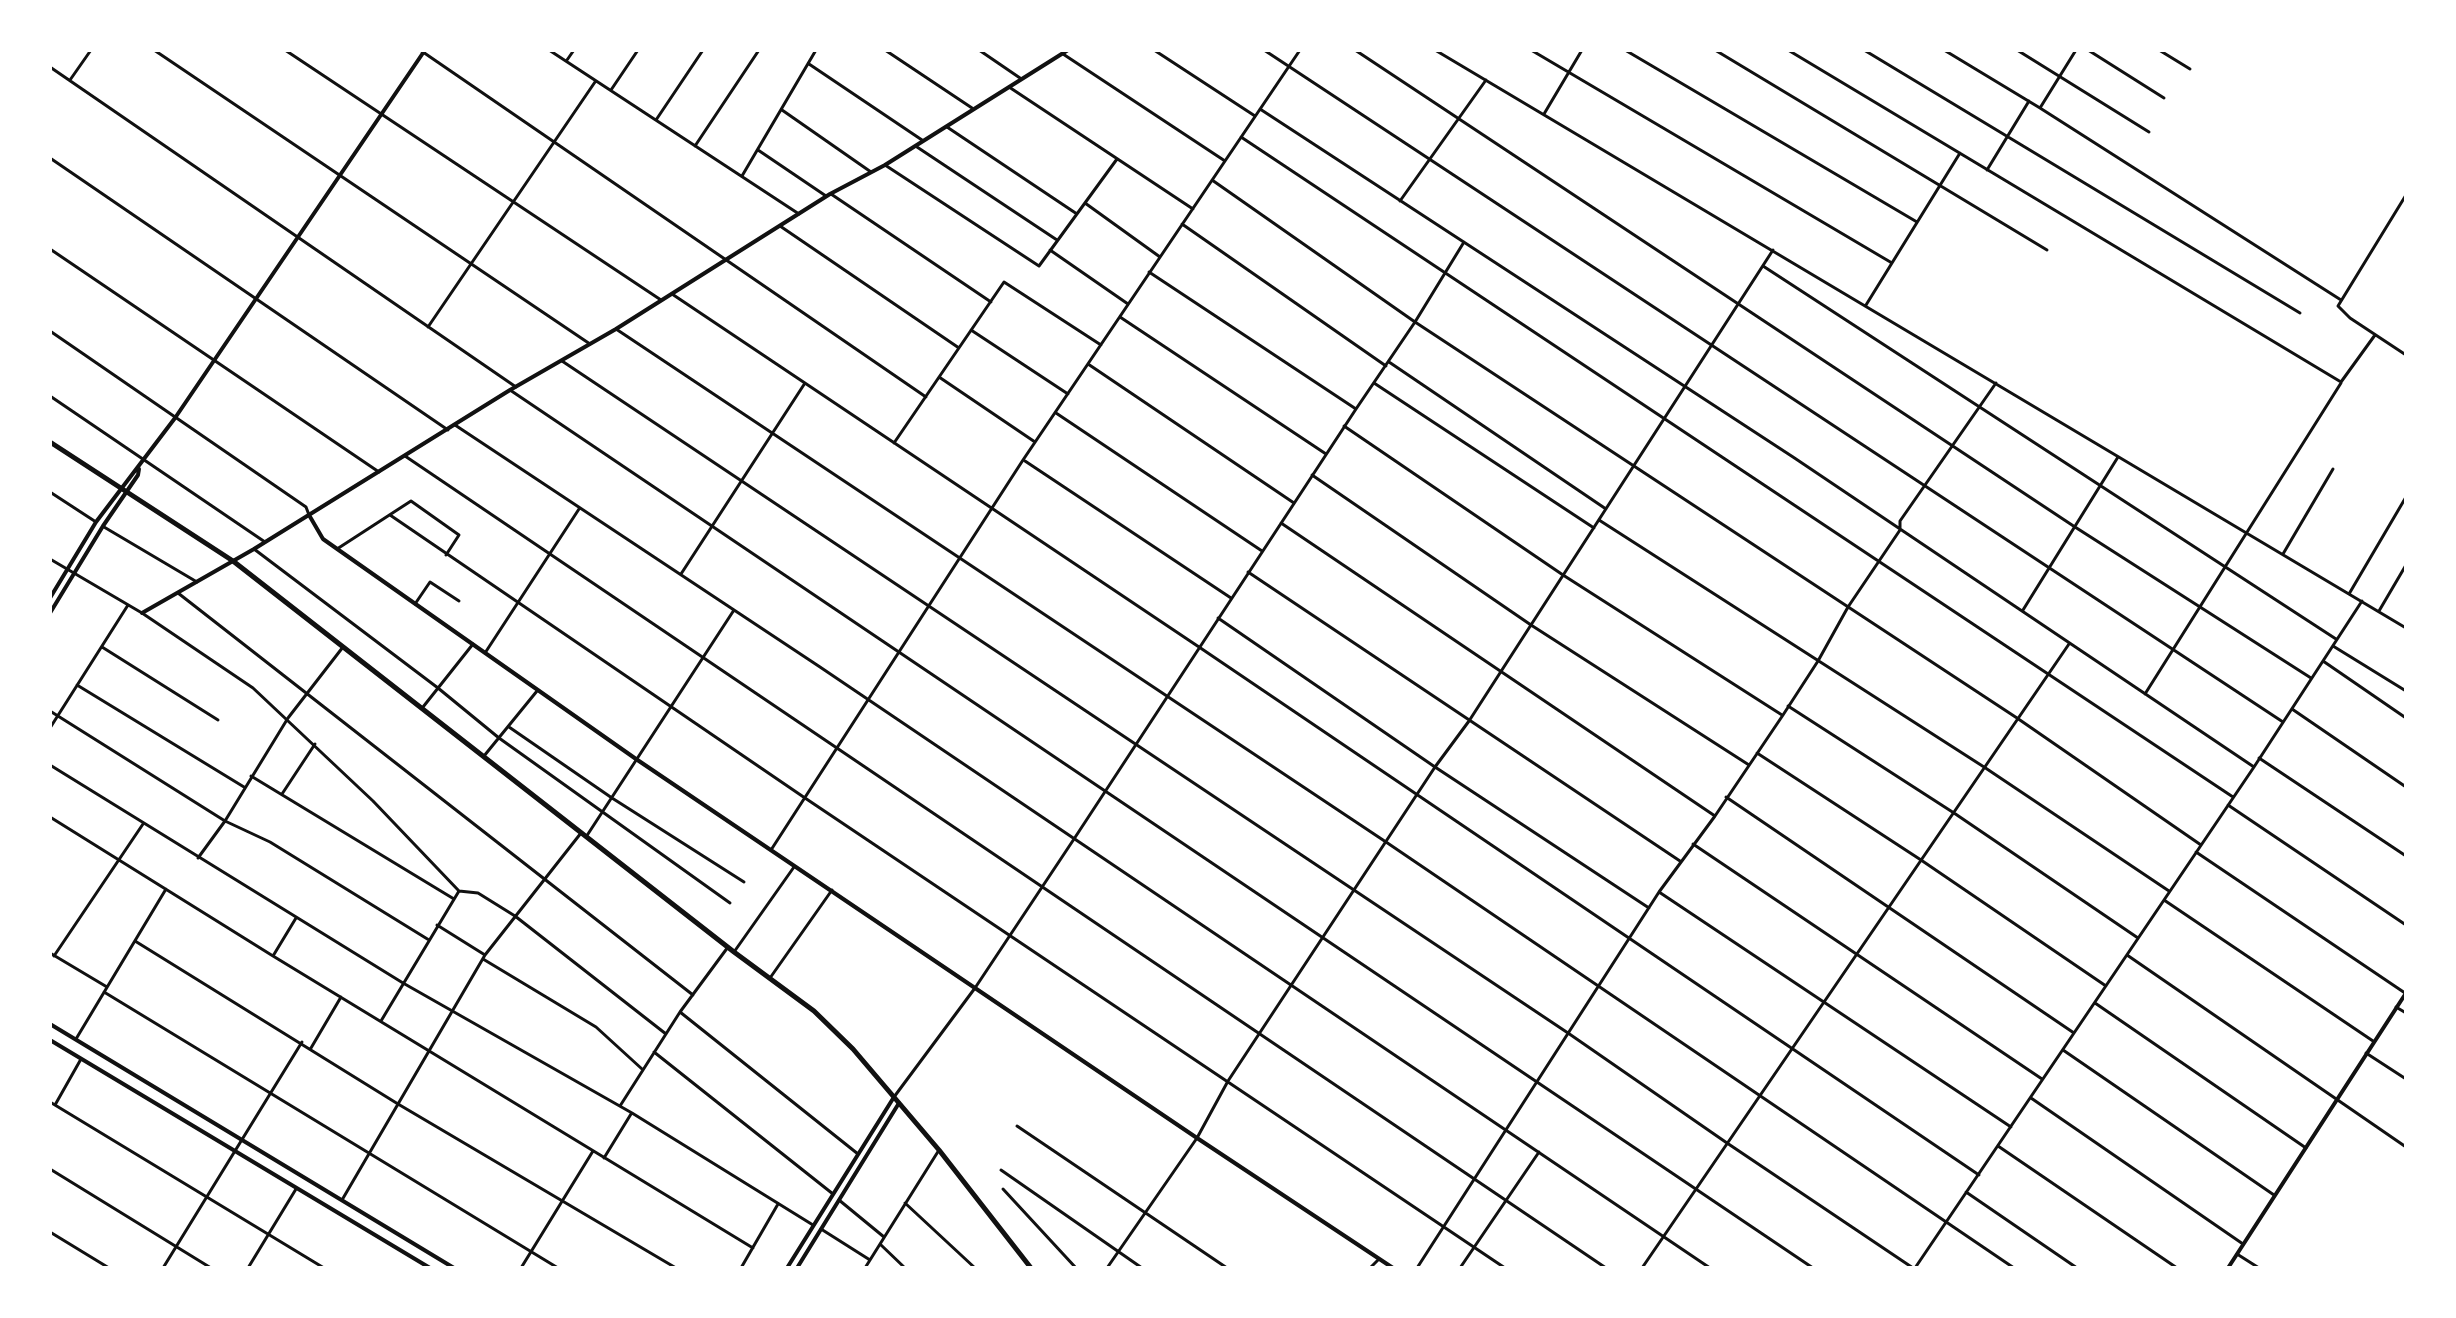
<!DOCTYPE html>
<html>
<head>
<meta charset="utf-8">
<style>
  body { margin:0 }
  #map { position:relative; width:2456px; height:1318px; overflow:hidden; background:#fff; font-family:"Open Sans",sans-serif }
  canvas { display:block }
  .frame { position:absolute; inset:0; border:52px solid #fff; pointer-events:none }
</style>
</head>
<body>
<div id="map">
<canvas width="2456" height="1318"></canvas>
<div class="frame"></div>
</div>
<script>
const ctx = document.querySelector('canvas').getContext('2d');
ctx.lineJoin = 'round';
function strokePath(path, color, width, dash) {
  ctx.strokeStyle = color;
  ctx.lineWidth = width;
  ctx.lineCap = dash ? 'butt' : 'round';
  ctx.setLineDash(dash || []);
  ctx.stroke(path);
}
const minor = new Path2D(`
  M154,50L590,344
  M285,50L661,300
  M420,50L926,397
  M549,50L799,214
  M885,50L972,108
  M979,50L1020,78
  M1154,50L1255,116
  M1264,50L2283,722
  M1355,50L2075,527L2311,678
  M1435,50L2406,628
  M1531,50L1892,263
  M1625,50L1917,222
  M1715,50L2047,250
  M1788,50L2341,382L2375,335
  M1864,50L2300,313
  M1944,50L2040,108L2341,300
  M2017,50L2149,132
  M2088,50L2164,98
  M2159,50L2190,69
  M1063,54L1225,161
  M567,60L574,50
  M809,64L922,140
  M50,67L516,387
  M70,80L91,50
  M1009,87L1193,209
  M611,90L638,50
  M2040,108L2076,50
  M1260,109L1793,457L2254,767
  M782,110L871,172
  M1544,114L1582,50
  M656,120L703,50
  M947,127L1077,214
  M1241,137L2233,797
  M695,146L759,50
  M917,147L1057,240
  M758,150L826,196
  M50,158L448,430
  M885,165L1039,266L1117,159
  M1987,170L2029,101
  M742,176L816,50
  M1212,180L1415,322L2017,718L2201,845
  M831,194L991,302
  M2406,195L2338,306L2350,318L2406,355
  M1400,201L1486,80
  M1085,203L1160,257
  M1182,224L1386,366
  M780,226L959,348
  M50,249L379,472
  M1050,250L1128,304
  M1763,266L2336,639
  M1149,272L1356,409
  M672,294L1199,647L1979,1175
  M1866,305L1960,153
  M1120,317L1326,454
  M428,327L595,82
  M616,329L1386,842L2014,1268
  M971,330L1068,394
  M50,331L306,507L309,515
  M562,361L1568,1033L1727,1143L1913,1268
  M1389,362L1606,509
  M1088,364L1294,503
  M939,377L1035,442
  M1374,383L1594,528
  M510,390L1813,1268
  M50,396L265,542
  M1056,413L1262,551
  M455,425L820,667L1710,1268
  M1344,426L1563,575L1782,715
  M894,443L1004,282L1101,345
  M405,456L1606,1268
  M1025,461L1231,598
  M1312,475L1531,625L1749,765
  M50,492L96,522
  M390,515L805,798L1505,1268
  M1599,520L1984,767L2169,891
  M1281,523L1715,816
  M104,527L197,582
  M254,549L438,688L499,738L730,903
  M337,549L411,501L459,535L446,555
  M2283,554L2333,469
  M50,559L142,613L253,688L373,801L459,891L478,893L515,916L666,1034
  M1248,572L1680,861
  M681,574L805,383
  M178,593L693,995
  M2349,594L2406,497
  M415,604L430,582L459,601
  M2023,610L2118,457
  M2379,611L2406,565
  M1218,618L1435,767L1649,908
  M2333,646L2406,691
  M102,647L218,720
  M485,653L579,509
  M2323,661L2406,718
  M77,685L244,787
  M2145,694L2341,383
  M1788,706L1954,813L2138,938
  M423,707L473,644
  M2292,709L2406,787
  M50,711L225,821L270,842L429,940
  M509,727L612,798L744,882
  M50,728L128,605
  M1757,753L1921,860L2106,986
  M484,756L537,691
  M2259,758L2406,856
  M50,765L403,983L632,1113L813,1225
  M251,776L454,899
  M282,794L315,744
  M1726,797L2074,1033
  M2228,805L2406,925
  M50,817L273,956L753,1248
  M586,837L734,610
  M1693,844L2042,1079
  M771,850L1023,460L1300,50
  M2196,852L2405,993
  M198,858L225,821L288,718L343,647
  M1659,892L2011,1127
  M2164,900L2373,1041
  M437,925L485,955
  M135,941L398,1104L676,1268
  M734,952L794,867
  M50,953L107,987
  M2127,955L2406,1147
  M54,956L143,824
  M273,956L296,918
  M483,959L596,1027L642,1069
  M770,978L832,890
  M104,992L558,1268
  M2095,1003L2306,1148
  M2396,1007L2406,1013
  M680,1012L858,1154
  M381,1021L459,891
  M76,1039L166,889
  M311,1048L341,997
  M2063,1050L2274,1195
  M654,1052L833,1194
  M2366,1053L2406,1079
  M894,1097L975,988L1074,839L1356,409L1415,322L1464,242
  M2031,1098L2243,1244
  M50,1102L324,1268
  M55,1105L81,1059
  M620,1106L680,1012L728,947
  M1017,1126L1227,1268
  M1998,1146L2177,1268
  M604,1158L631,1114
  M50,1169L211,1268
  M1001,1170L1142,1268
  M1003,1189L1076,1268
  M1966,1192L2077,1268
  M342,1200L485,955L581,833
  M839,1200L884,1237
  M905,1203L975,1268
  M821,1229L870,1260
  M50,1232L109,1268
  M880,1244L905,1268
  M2237,1254L2259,1268
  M163,1268L302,1042
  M248,1268L296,1189
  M521,1268L593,1151
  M741,1268L778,1204
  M865,1268L939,1150
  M1107,1268L1197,1138L1228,1081L1435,767L1469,721L1773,250
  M1370,1268L1378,1260
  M1417,1268L1659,892L1715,816L1783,715L1818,661L1848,607L1900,530V521L1996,383
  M1460,1268L1539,1152
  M1642,1268L2069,644
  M1915,1268L2254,767L2362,601`);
const tertiary = new Path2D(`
  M309,515L323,539L636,759L1197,1138L1393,1268
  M142,613L254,549L510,390L616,329L830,194L885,165L1068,50
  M787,1268L894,1097
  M797,1268L899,1103
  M2228,1268L2406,993`);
const secondary = new Path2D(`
  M50,598L96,522L175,418L425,50
  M50,613L103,526L138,475L139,469
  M50,1024L454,1268
  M50,1040L430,1268`);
const primary = new Path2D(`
  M50,442L233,561L734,952L814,1011L853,1049L939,1150L1031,1268`);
strokePath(minor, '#111', 3);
strokePath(tertiary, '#111', 4);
strokePath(secondary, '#111', 4);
strokePath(primary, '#111', 5);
</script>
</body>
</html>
